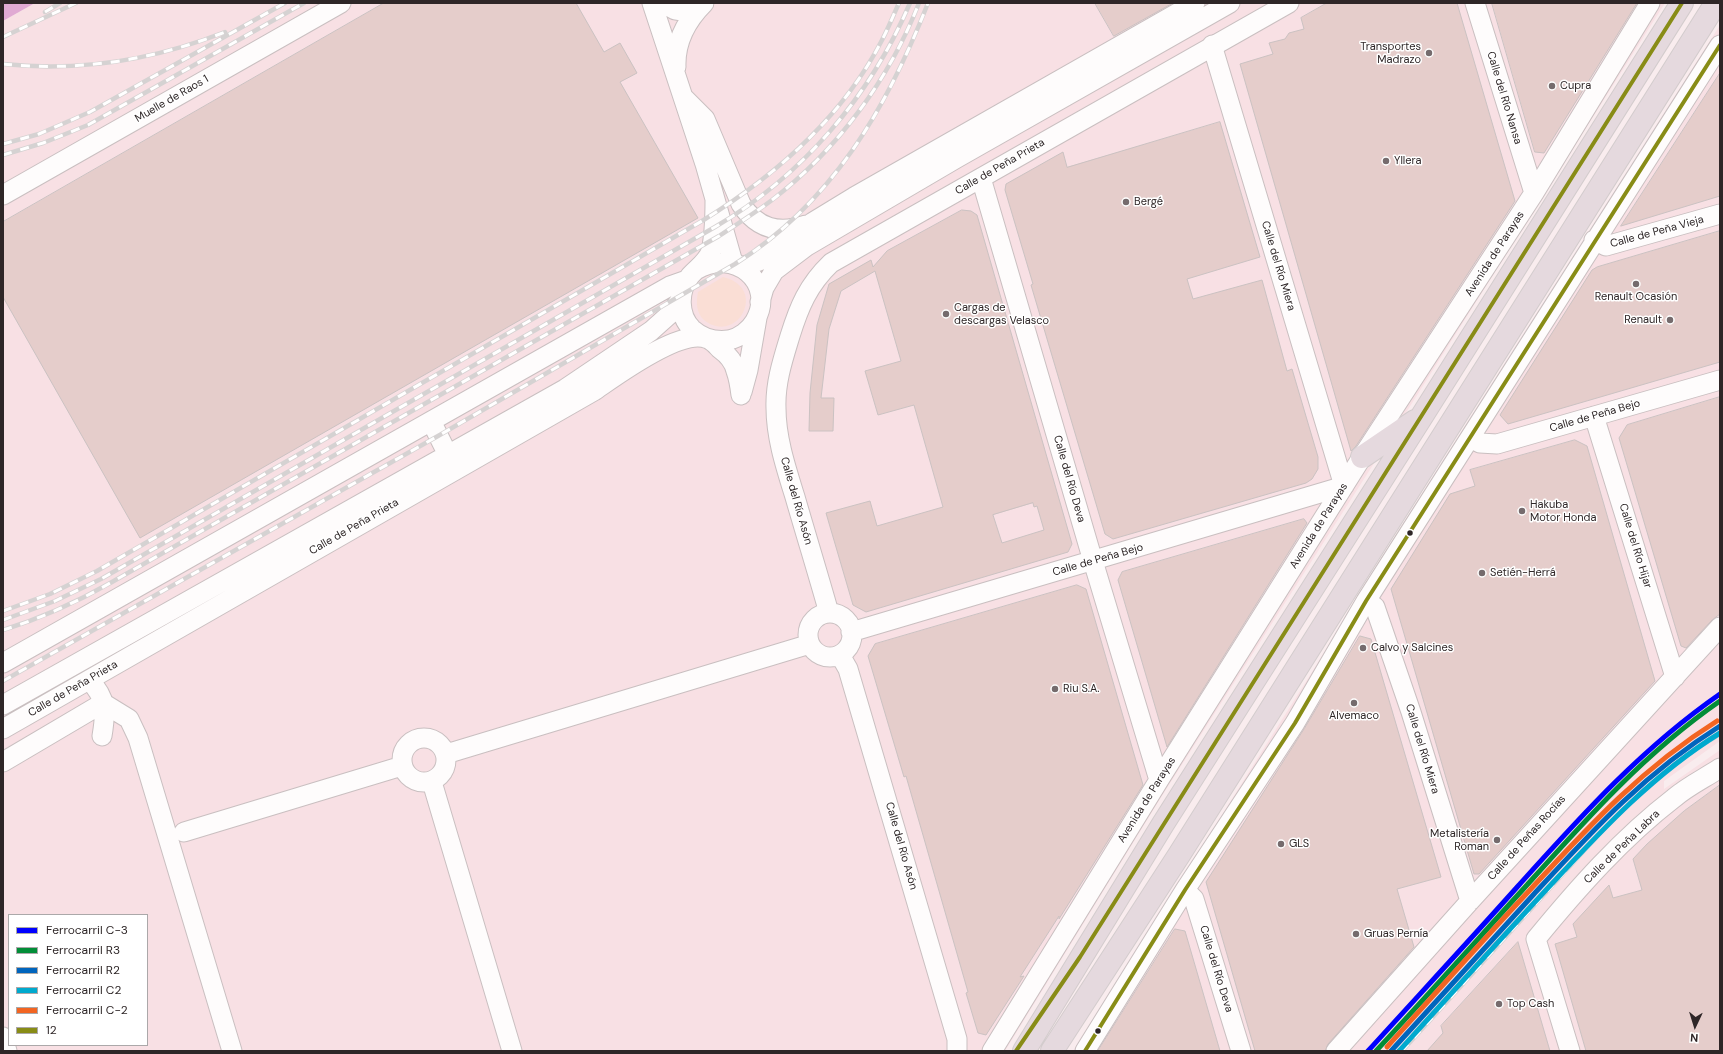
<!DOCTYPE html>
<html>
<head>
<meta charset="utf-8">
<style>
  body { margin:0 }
  #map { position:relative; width:1723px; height:1054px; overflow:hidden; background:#f9ecee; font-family:"DM Sans",sans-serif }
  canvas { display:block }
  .frame { position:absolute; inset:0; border:4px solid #2e2627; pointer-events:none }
  .legend { position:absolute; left:8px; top:914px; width:140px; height:132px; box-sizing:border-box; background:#fff; border:1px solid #aba8a9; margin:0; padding:5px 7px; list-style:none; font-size:12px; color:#2e2627 }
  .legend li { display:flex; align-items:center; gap:8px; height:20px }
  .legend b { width:20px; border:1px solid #aba8a9 }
  .north { position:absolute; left:1675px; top:1006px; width:40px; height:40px; -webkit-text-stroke:3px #fff; paint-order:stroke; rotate:184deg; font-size:11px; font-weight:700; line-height:16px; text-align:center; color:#2e2627 }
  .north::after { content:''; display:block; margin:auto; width:14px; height:18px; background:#2e2627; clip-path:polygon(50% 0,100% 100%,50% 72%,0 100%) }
</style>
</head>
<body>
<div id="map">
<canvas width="1723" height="1054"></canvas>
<div class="frame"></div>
<ul class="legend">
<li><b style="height:5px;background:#00f"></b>Ferrocarril C-3</li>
<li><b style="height:5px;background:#028d38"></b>Ferrocarril R3</li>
<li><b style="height:5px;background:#0065bd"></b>Ferrocarril R2</li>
<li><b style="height:5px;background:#00a9ce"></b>Ferrocarril C2</li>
<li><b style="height:5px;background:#f26522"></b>Ferrocarril C-2</li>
<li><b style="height:5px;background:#888c16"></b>12</li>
</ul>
<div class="north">N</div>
</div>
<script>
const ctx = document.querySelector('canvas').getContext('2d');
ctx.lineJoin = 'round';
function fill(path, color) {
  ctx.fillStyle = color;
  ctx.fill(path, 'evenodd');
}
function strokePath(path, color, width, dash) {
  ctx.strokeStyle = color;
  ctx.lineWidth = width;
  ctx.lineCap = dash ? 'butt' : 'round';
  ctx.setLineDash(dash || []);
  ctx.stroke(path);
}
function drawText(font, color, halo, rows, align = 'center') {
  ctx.font = font + ' "DM Sans",sans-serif';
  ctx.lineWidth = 3;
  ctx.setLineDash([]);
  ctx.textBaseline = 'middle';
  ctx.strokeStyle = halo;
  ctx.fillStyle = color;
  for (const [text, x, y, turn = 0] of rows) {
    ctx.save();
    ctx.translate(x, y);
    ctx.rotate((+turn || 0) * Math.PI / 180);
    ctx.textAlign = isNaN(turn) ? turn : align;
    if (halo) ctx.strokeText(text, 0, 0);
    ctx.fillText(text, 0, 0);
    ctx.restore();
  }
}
const built = new Path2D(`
  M35,3H1665L1371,468L1160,799L1005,1051H3V21ZM9,915H147V1045H9Z
  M1720,25V741L1664,781V789L1720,750V1051H1073Z`);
const green = new Path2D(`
  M723,277C769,288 737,346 704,320C696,313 696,302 698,292Z`);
const water = new Path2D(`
  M3,3H35L3,21Z`);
const building = new Path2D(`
  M384,3H576L604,52L620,43L637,73L620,82L698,218L140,538L3,297V222Z
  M1095,3H1173L1114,36Z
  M1327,3H1457L1515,201L1356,446L1351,451L1240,64L1273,54L1269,43L1285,39L1289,33L1304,29L1301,18Z
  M1492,3H1637L1544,153L1535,152Z
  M1720,73V196L1621,226Z
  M1220,122L1260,257L1187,279L1193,299L1262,280L1287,371L1292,369L1318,457V469L1312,479L1306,483L1113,539L1105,534L1031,285L1033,284L1005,190L1006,184L1063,152L1067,167Z
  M962,210L971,211L977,215L1072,544L1068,552L866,612L853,605L826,513L870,501L877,526L943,507L914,405L878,415L865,371L901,361L875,271L841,291L829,329L821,398H834L833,431H809L810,393L817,325L829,284L871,260L873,267L887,251ZM1033,503L1034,507L1037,506L1044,530L1002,543L993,515Z
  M1720,231V362L1508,424L1500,415L1592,270L1597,267Z
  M1720,397V614L1712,620L1686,648L1681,646L1619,438L1627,425Z
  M1575,440L1587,446L1655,681L1479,874H1474L1391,589L1450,494L1475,486L1470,470Z
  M1304,519L1307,523L1167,747L1118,580L1122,572Z
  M1077,585L1086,589L1143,785L1059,919V916L1020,977L1024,976L986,1035L978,1033L966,993L968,992L929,856L906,776L904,777L868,656L875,644Z
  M1360,636L1371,639L1441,877L1397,889L1414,947L1328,1044L1325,1051H1255L1206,882L1304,729Z
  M1720,785V1051H1586L1555,944L1577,937L1573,924L1609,885L1613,898L1642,890L1633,859L1647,844L1684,811Z
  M1175,929L1185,931L1220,1051H1098Z
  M1518,942L1550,1051H1427L1443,1033L1441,1026Z`);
const minor = new Path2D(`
  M652,3L705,164L732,259L735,264
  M662,3L675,10L693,13
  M1475,3L1534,193
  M676,67C675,41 686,21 704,3
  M684,98L705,119L741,204C757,229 779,234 806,225
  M981,178L1093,561L1159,780
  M3,195L341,3
  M1594,240L1606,246L1720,214
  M738,265L742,267L759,261L813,222L854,197L1195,3
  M696,270C733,247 777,282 755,321C750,330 739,338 729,340C715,342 702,338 692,329C678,315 678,291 690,276C697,268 707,262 711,251C715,234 715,217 715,200
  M760,302L764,288L774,271L807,246L957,158L1230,3
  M742,392L748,370L757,318
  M1594,416L1675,677
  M431,421L448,455
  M1470,438L1480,443L1497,444L1720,380
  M1366,601L1375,607L1411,712L1470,901
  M829,613C818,574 806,535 795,497C786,468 776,438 776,408C775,383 783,359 790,336C799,307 808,285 831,263L1289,3
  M808 635a22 22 0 1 1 44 0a22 22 0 1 1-44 0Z
  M851,632L1344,486L1212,45
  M840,655L848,669L957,1039V1051
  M3,663L670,286L687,280
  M89,680C107,698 106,712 102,736
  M3,705L565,389L651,331L670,314L681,299
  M3,729L594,391C616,376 681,327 708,339C713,341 717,346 720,349C727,354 734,362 736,371C739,379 740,387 741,395
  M402 760a22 22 0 1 1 44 0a22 22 0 1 1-44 0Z
  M446,754L810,644
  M3,762L103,703L129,719L138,738L232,1051
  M432,782L512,1051
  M184,832L402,766
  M1185,890L1194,899L1241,1051
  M3,1037L7,1051
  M992,1051L1159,780L1362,457L1534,193L1650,3
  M1085,1051L1185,890L1295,723L1366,601L1720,45
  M1336,1051L1470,901L1720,627
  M1570,1051L1536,939C1577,889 1622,838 1674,798C1688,786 1705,778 1720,768`);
const highway = new Path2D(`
  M1362,457L1415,421
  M1024,1051L1163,824L1422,416L1682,3
  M1052,1051L1179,855L1716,3`);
const rail = new Path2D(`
  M45,12L60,3
  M3,37L76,3
  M3,64C79,72 154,60 225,32
  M3,144L39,134L90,112L285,3
  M3,155L43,143L88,125L304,3
  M3,611L50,594L97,571L702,221C775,176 841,119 881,42C888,29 893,16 899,3
  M3,620L55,601L101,579L715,227C802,176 870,97 910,3
  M3,630C42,618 77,602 112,582L719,236C737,224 755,213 772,200C837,150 889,80 919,3
  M3,681L438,436L735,264C832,203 887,108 928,3
  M1402,1051L1601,832C1637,795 1675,760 1720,734`);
const bus1 = new Path2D(`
  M1016,1051L1080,957L1682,3
  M1085,1051L1185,890L1295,723L1366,601L1720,45`);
const rail1 = new Path2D(`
  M1368,1051C1418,996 1469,941 1519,885C1582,815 1642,748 1720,694`);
const rail2 = new Path2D(`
  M1376,1051C1427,996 1477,940 1527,885C1587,818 1646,752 1720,701`);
const rail3 = new Path2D(`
  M1391,1051C1439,999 1486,946 1534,894C1593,830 1645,773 1720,726`);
const rail4 = new Path2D(`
  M1399,1051C1448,997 1496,944 1546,890C1600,832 1652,775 1720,733`);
const rail5 = new Path2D(`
  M1387,1047C1434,995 1481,942 1529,891C1589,826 1642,768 1717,721`);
const markers = [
  [1429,53,4,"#756b6d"],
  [1552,86,4,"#756b6d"],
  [1386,161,4,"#756b6d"],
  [1126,202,4,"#756b6d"],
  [1636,284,4,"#756b6d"],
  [946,314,4,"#756b6d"],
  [1670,320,4,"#756b6d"],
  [1522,511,4,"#756b6d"],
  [1410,533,3.5,"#2e2627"],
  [1482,573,4,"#756b6d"],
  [1363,648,4,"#756b6d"],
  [1055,689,4,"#756b6d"],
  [1354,703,4,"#756b6d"],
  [1497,840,4,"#756b6d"],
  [1281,844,4,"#756b6d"],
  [1356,934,4,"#756b6d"],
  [1499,1004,4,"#756b6d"],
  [1098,1031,3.5,"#2e2627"]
];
const poiNames = [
  ["Transportes",1421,47,"right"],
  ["Madrazo",1421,60,"right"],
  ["Cupra",1560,86],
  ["Yllera",1394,161],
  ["Bergé",1134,202],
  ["Renault Ocasión",1636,297,"center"],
  ["Cargas de",954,308],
  ["descargas Velasco",954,321],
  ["Renault",1662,320,"right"],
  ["Hakuba",1530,505],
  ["Motor Honda",1530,518],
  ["Setién-Herrá",1490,573],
  ["Calvo y Salcines",1371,648],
  ["Riu S.A.",1063,689],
  ["Alvemaco",1354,716,"center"],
  ["Metalistería",1489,834,"right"],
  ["Roman",1489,847,"right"],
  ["GLS",1289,844],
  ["Gruas Pernía",1364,934],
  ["Top Cash",1507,1004]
];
const streetNames = [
  ["Calle del Río Nansa",1504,98,73],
  ["Muelle de Raos 1",172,99,-30],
  ["Calle de Peña Prieta",1000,167,-30],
  ["Calle de Peña Vieja",1657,232,-15],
  ["Avenida de Parayas",1495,254,-57],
  ["Calle del Río Miera",1278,266,73],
  ["Calle de Peña Bejo",1595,416,-16],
  ["Calle del Río Deva",1069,479,74],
  ["Calle del Río Asón",796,501,74],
  ["Avenida de Parayas",1319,526,-58],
  ["Calle de Peña Prieta",354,527,-30],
  ["Calle del Río Hijar",1635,546,73],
  ["Calle de Peña Bejo",1098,560,-16],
  ["Calle de Peña Prieta",73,689,-30],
  ["Calle del Río Miera",1422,749,73],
  ["Avenida de Parayas",1147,800,-58],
  ["Calle de Peñas Rocías",1527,838,-48],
  ["Calle del Río Asón",901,846,74],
  ["Calle de Peña Labra",1622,847,-44],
  ["Calle del Río Deva",1216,969,73]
];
fill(built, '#f8e0e4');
fill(green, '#faded5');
fill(water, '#e0aad3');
fill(building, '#e5cdcb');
strokePath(building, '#cbc2c2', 1);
strokePath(minor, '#c9bfc0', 21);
strokePath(highway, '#d3cccd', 24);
strokePath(minor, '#fefcfc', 19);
strokePath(highway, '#e5d9de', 22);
strokePath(rail, '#d5d2d2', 4.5);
strokePath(rail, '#fff', 3, [9]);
strokePath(bus1, '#888c16', 4);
strokePath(rail1, '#00f', 5);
strokePath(rail2, '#028d38', 5);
strokePath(rail3, '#0065bd', 5);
strokePath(rail4, '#00a9ce', 5);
strokePath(rail5, '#f26522', 5);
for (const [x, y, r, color] of markers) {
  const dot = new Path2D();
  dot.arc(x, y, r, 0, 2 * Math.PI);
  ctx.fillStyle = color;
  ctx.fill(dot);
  strokePath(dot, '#fff', 1.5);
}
drawText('11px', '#2e2627', '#fff', poiNames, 'left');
drawText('11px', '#2e2627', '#fff', streetNames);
</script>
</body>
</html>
